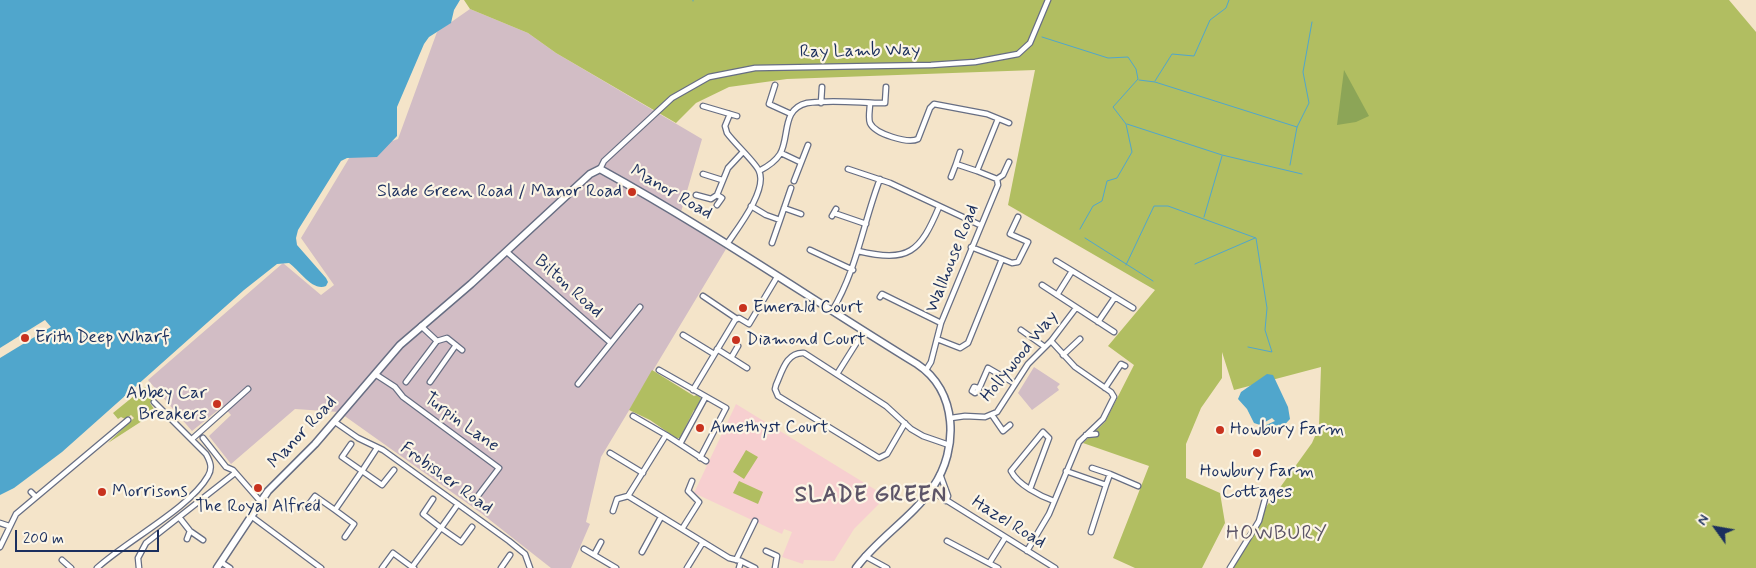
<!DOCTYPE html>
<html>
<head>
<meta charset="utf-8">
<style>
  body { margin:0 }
  #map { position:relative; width:1756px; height:568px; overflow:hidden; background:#f4e4c9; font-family:Mynerve,sans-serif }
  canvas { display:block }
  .north { position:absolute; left:1691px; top:503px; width:50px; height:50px; -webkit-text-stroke:4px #fcf5e5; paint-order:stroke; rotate:302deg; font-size:14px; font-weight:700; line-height:20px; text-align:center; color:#1b2f5e }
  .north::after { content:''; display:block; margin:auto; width:18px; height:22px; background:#1b2f5e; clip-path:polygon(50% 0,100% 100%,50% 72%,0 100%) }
  .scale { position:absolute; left:15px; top:530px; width:144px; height:22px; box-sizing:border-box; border:2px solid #1b2f5e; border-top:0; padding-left:6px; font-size:15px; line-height:18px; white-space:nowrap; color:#1b2f5e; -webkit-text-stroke:4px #fcf5e5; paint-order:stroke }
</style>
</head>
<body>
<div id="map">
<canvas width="1756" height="568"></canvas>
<div class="north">N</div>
<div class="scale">200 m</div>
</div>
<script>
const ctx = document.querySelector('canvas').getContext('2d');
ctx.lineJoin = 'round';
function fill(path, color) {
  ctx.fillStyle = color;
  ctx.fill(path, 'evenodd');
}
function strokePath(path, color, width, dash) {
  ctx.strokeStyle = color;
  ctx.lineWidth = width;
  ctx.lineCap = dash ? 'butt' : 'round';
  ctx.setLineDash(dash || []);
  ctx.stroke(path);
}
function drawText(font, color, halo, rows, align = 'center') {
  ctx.font = font + ' Mynerve,sans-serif';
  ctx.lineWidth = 4.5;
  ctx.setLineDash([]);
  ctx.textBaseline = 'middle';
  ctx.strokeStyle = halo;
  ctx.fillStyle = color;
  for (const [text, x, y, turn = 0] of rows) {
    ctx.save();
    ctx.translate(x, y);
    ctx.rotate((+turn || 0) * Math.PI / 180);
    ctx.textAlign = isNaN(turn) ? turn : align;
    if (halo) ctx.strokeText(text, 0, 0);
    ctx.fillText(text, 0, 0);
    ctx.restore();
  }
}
const built = new Path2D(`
  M736,404L884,495L879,504L854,529L834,561L804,560L803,564L782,557L792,532L784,529L782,534L694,493Z`);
const industrial = new Path2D(`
  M470,9L528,33L556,53L702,139L679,219L726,249L601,457L586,522L590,524L571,568H551L481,513L339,412L295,409L231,464L209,436L231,415L223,406L192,431L148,380L283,263L321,295L334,285L301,238L351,155L398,139L437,32Z
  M1034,367L1060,384L1057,387L1059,390L1032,410L1018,393Z`);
const green = new Path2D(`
  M464,0H1729L1756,32V568H1232L1245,545L1257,531L1266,507L1312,443L1319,427L1321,367L1234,390L1222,352V378L1201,408L1186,444V478L1220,493L1225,523L1202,568H1135L1113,558L1149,466L1083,443L1105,422L1134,365L1108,346L1155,290L1008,205L1035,70L787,79L729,87L696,103L676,123L556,53L528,33L470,9Z
  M652,370L694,396L697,395L701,398L697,410H694L680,438H676L650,420L629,410Z
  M145,387L154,397L150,403L156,412L108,443L134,418L131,415L125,419L121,417L118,419L113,413Z
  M746,450L758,457L744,479L733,472Z
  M739,481L763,492L758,504L733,493Z`);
const forest = new Path2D(`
  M1344,70L1369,116L1356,122L1337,125Z`);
const water = new Path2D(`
  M0,0H460L454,10L451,23L429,37L424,44L397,107V136L377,157L347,158L341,161L298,230L296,238L297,245L326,278L328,282L326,286C313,292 299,270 289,263L277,264L244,290L62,452L14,488L0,495Z
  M1267,374L1273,375L1288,407L1290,419C1282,428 1277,433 1265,430L1264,426L1275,421L1272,418L1260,425L1254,423L1247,409L1238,399L1241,392Z`);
const pier = new Path2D(`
  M45,320L51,327L0,358V348Z`);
const stream = new Path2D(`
  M693,1V0
  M1042,37L1108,58L1128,57L1136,69L1138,79L1113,107L1126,124L1132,152L1117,178L1107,181L1102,201L1093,206L1080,229
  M1139,80L1155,82L1297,127
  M1155,81L1172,54L1194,56L1210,20L1226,8L1229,0
  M1127,124L1222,155L1302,174
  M1290,165L1297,127L1309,103L1303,72L1312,22
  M1204,217L1222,156
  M1085,238L1153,281
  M1195,264L1255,238
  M1126,265L1154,206H1168L1256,238L1267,308L1265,330L1272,352L1248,347`);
const street = new Path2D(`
  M775,85L769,104L791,114
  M821,103L822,87
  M870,103C870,109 868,118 870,123C875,134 908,144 918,139L930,108L934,104L987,114L1009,123
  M703,106L737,116
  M781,153L800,162
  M956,164L960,152
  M600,169L604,161L672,98L709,77L755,68L931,65L975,62L1018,54L1030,43L1048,0
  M848,169L890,183L980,225
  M759,171C767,167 775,162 780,154C790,137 781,109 807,103C830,99 861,103 885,103L886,87
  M703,174L722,180
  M951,177L956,164L977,171
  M997,179L977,171L998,119
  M794,181L808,145
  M696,195L711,199L717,195
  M717,205L722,198L717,195L728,168L742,153
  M751,206L766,215L780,220L772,243
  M784,208L801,214
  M834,213L866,224
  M832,216L836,209
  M780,220L791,188
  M727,244C737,229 768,190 759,171C756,163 735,144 727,133L725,126L730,114
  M971,247L1012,263L1018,262L1028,242L1010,234L1018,217
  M810,250L853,270
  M858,251C909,263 920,252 939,207
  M507,252L611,343L640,307
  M1056,261L1133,308
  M1042,285L1114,332
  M1057,295L1072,271
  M703,296L737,319
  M880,297L882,294L941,323
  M832,311C857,270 863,223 880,179
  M1098,322L1115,297
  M421,326L437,341L447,338L462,350
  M1021,330L1045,347
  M683,335L714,354
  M937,339L960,348L968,343L1002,259
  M717,349L747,368
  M1063,355L1080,339
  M731,358L738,346
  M659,370L726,408L700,458
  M926,370L931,362L941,323L998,185L997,179L1003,175L1009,162
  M375,374L395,387L403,397L499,468L474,501
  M837,374L864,331
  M406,382L437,341
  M430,382L456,345
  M578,384L611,343
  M978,388L974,387L972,391L975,393L978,391L988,368L1014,383
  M1105,388L1121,364L1125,366
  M693,390L735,320L739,318L749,324L777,277
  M705,398L680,444L666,435L628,496L729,558L741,561L755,568
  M992,415L1003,431L1010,425
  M633,416L666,435
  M951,418L965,416L985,417L997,412L1028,364L1051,341L1076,308
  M335,422L358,438L383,450L509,541L525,554L530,568
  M905,423L887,454L879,458L778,396L775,389L776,385C782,372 786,352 804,353L886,406L911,429L923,436L949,445
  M1086,435L1096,434
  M203,438L226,467L233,470L261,502
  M192,439L248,389
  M680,444L706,461
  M377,448L362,471L382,485L394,470
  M610,453L643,473
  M1092,468L1110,474
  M1066,471L1106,485L1091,532
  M940,474L948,496L946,501
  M1106,485L1110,474L1138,486
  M1030,489L1049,438L1043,432L1011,471C1018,485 1040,496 1054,501
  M930,490L1055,568
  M31,492L36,497
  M433,499L423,514L441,528L458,504
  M306,508L315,496L335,510L362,471L342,457L351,444
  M335,510L354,524L345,537
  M613,511L617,499L628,496
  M251,516L321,568
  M179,517L190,531L203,540
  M0,523L9,526
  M682,529L699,502L688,491L692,481
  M187,539L190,531
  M947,541L998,568
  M0,547L16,514L128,420
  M584,549L616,568
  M766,551L777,556L775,568
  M1027,551L1049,514L1079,442L1103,419L1114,397L1111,392L1075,367L1051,341
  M642,552L661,517
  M594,555L601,542
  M865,556L887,568
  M62,560L71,568
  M736,560L755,521
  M221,562L230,568
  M990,562L1005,538
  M97,568C126,541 190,508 208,476C213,468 210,461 206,454L154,402
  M139,568L138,558L146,543L235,473
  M382,568L393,553L412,567
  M414,568L412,567L441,528L461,542L472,527
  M501,568L510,555
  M687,568L703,542
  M739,568L741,561
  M1230,568L1259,521L1265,499`);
const secondary = new Path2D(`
  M217,568L268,491L315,444L400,345L471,284L590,174L600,169C709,229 811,299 917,364C958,391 959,449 933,487C912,518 878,538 856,568`);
const markers = [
  [632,192,5,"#c8321e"],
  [743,308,5,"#c8321e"],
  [25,338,5,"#c8321e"],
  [736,340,5,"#c8321e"],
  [217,404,5,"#c8321e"],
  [700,428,5,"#c8321e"],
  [1220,430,5,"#c8321e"],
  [1257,453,5,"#c8321e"],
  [258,488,5,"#c8321e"],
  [102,492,5,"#c8321e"]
];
const streetNames = [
  ["Ray Lamb Way",860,52,-1],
  ["Manor Road",671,193,30],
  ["Wallhouse Road",953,259,-68],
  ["Bilton Road",568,287,42],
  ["Hollywood Way",1020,357,-51],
  ["Turpin Lane",461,423,36],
  ["Manor Road",303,433,-47],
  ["Frobisher Road",446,479,36],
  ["Hazel Road",1008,523,32]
];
const poiNames = [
  ["Slade Green Road / Manor Road",622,192,"right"],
  ["Emerald Court",753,308],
  ["Erith Deep Wharf",35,338],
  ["Diamond Court",746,340],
  ["Abbey Car",207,394,"right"],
  ["Breakers",207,415,"right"],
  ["Amethyst Court",710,428],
  ["Howbury Farm",1230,430],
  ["Howbury Farm",1257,472,"center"],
  ["Cottages",1257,493,"center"],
  ["Morrisons",112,492],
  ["The Royal Alfred",258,507,"center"]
];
const quarterNames = [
  ["HOWBURY",1277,535]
];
const districtNames = [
  ["SLADE GREEN",871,496]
];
fill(built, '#f7cfd0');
fill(industrial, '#d2bdc5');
fill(green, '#b1be61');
fill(forest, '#8ca557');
fill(water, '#50a6cc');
fill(pier, '#f4e4c9');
strokePath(stream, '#50a6cc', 1);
strokePath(street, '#676e83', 7);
strokePath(secondary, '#676e83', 9);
strokePath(street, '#fff', 4.5);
strokePath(secondary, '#fff', 6);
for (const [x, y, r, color] of markers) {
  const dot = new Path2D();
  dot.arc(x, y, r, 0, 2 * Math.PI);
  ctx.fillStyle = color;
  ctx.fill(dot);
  strokePath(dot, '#fcf5e5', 2);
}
drawText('18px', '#1b2f5e', '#fcf5e5', streetNames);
drawText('18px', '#1b2f5e', '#fcf5e5', poiNames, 'left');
ctx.letterSpacing = '1px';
drawText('20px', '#5d5568', '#fcf5e5', quarterNames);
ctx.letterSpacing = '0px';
ctx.letterSpacing = '1px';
drawText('bold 22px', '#5d5568', '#fcf5e5', districtNames);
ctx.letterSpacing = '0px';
</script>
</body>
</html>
